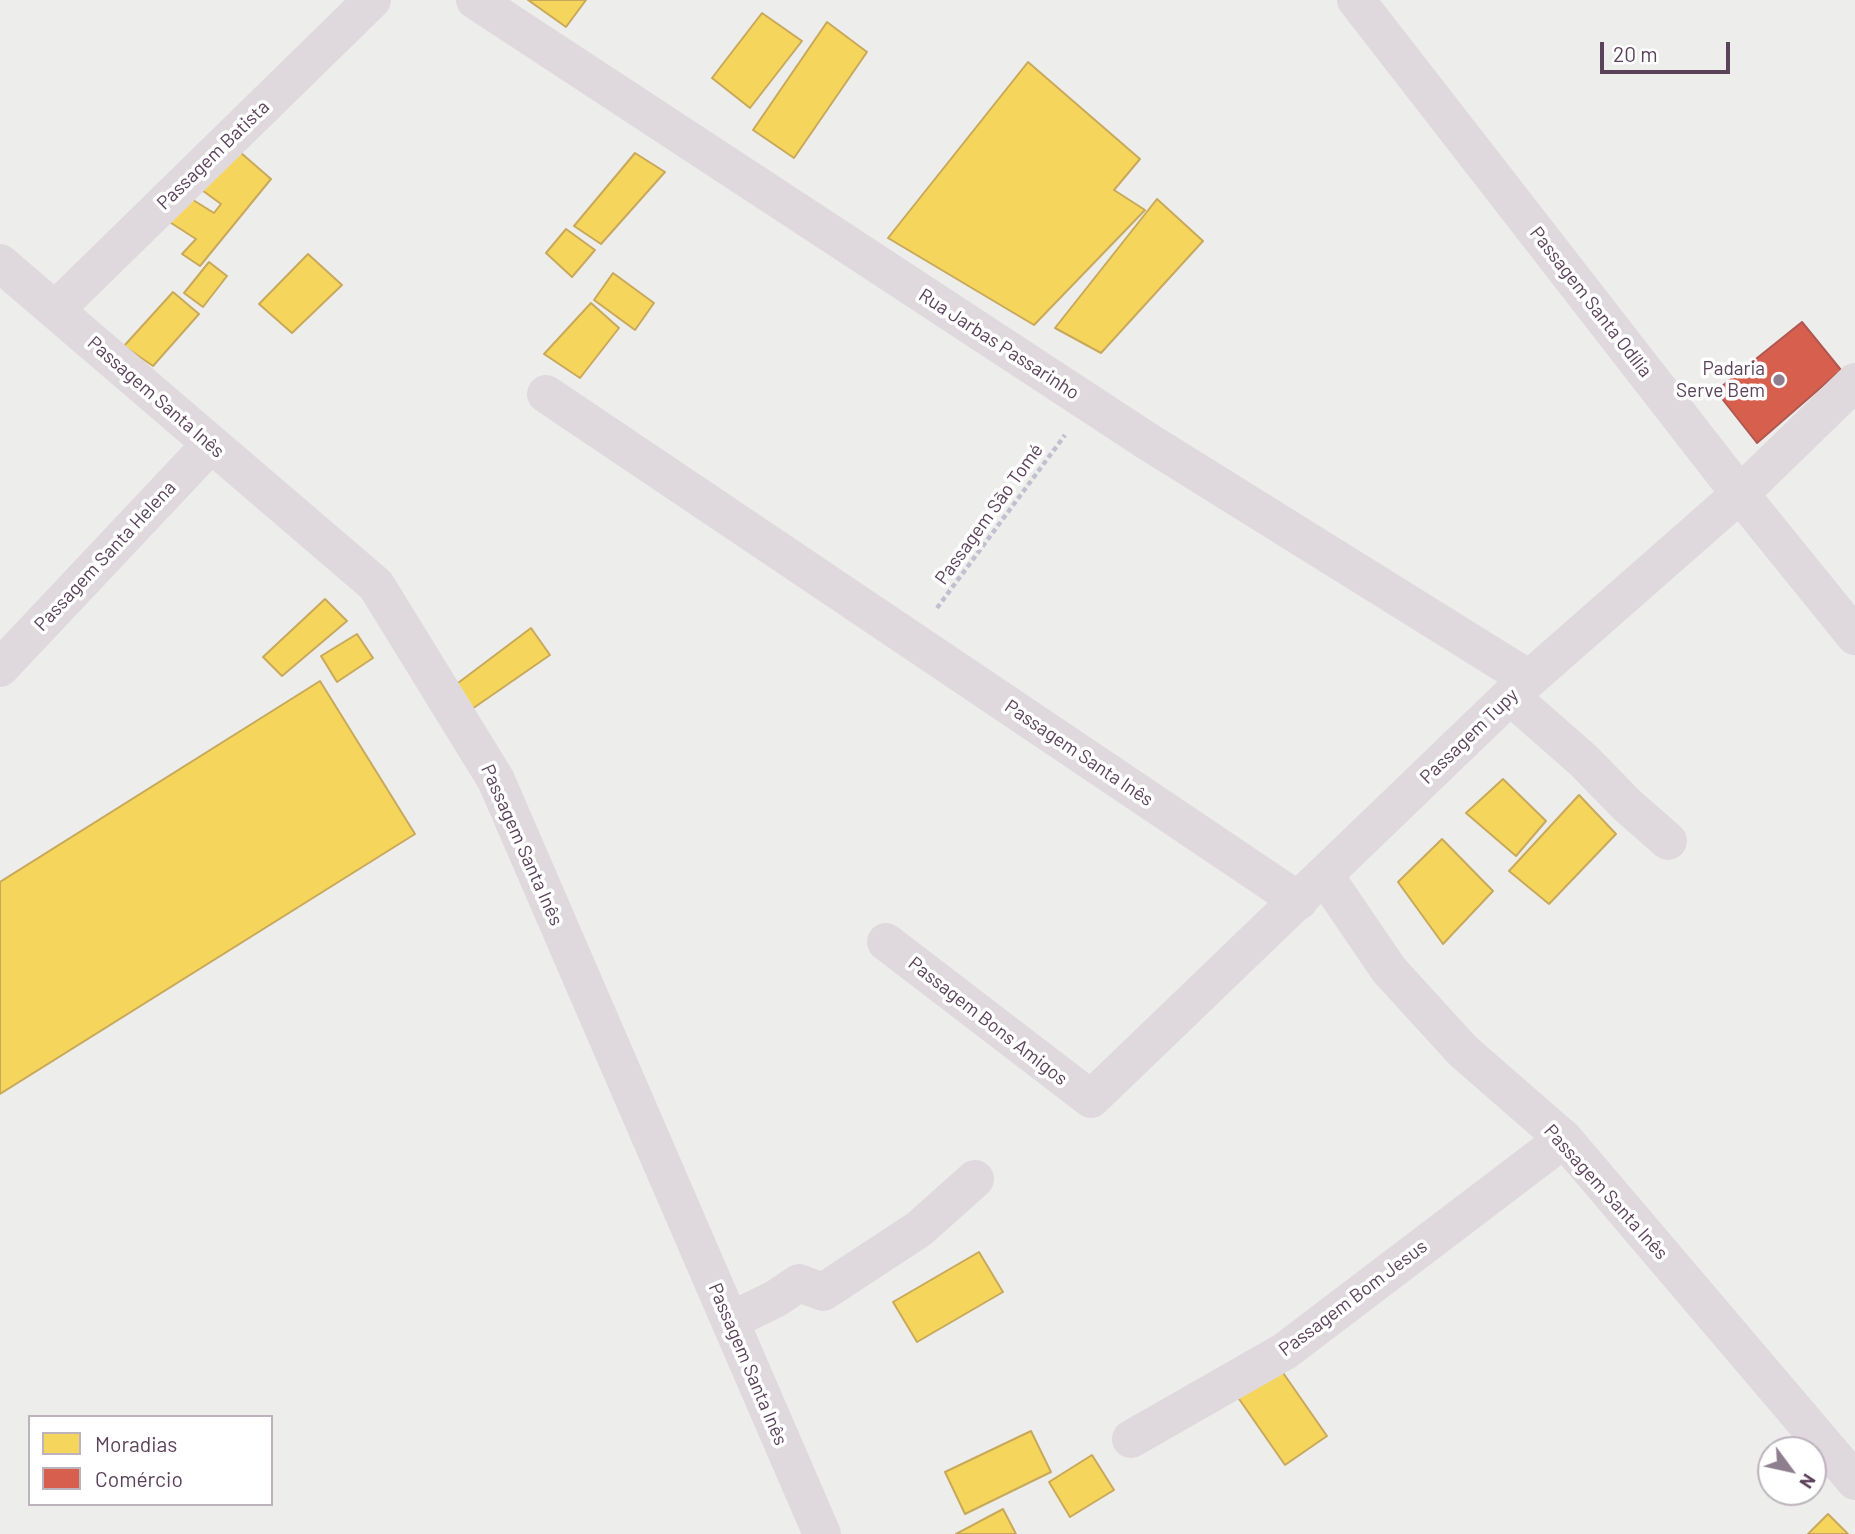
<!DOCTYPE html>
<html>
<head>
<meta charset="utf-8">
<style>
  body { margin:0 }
  #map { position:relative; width:1855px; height:1534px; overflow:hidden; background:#edeeec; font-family:Barlow,sans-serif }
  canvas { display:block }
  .legend { position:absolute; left:28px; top:1415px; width:245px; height:91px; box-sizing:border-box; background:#fff; border:2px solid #bdb3bd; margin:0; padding:9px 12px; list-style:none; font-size:21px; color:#5b425b }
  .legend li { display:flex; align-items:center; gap:14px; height:35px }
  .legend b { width:35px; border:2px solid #bdb3bd }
  .north { position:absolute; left:1757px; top:1436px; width:70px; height:70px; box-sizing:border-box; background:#fff; border:2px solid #bdb3bd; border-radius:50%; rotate:123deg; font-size:19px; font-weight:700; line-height:28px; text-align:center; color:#5b425b }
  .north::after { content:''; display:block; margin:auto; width:24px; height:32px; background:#8e7e8e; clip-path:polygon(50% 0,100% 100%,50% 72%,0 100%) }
  .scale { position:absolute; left:1600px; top:42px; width:130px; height:32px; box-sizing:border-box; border:4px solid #5b425b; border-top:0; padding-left:9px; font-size:21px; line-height:24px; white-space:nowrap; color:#5b425b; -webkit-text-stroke:5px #fff; paint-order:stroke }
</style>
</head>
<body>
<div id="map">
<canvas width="1855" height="1534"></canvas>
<ul class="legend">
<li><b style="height:19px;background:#f6d55c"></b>Moradias</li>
<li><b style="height:19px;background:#d6604d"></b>Comércio</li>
</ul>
<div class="north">N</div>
<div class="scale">20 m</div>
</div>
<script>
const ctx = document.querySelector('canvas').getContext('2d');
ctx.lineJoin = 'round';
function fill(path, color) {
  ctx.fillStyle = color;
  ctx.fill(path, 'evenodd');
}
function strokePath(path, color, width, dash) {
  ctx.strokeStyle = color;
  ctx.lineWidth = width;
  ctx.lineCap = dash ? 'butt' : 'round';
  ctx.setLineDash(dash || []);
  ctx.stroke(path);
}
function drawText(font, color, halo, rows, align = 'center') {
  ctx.font = font + ' Barlow,sans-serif';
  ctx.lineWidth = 7;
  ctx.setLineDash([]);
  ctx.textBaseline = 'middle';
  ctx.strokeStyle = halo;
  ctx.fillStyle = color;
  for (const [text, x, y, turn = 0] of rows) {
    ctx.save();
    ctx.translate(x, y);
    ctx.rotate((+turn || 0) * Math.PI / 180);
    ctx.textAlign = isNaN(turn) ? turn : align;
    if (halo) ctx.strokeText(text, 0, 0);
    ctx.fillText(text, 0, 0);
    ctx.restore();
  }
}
const homes = new Path2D(`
  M528,0H586L566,27Z
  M762,13L802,41L750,108L712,78Z
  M827,22L867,52L794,158L753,130Z
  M1028,62L1140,159L1114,190L1145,210L1034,325L888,238Z
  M233,146L271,179L200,266L182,254L196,239L168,221L185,195L214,213L221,204L195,185Z
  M635,153L665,172L601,244L574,226Z
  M1157,199L1203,241L1101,353L1055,328Z
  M566,229L595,250L572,277L546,253Z
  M308,254L342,285L292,333L259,304Z
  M209,262L227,276L203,307L184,293Z
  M613,273L654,303L635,330L594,300Z
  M173,292L199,314L153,366L124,346Z
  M591,303L619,328L580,378L544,354Z
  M325,599L347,621L282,676L263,657Z
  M531,628L550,655L472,709L454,686Z
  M357,634L373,658L337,682L321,656Z
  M320,681L415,834L0,1094V882Z
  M1503,779L1546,821L1516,856L1466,813Z
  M1579,795L1616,834L1549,904L1509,871Z
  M1442,839L1493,891L1443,944L1398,882Z
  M979,1252L1003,1292L917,1342L893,1302Z
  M1279,1367L1327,1436L1285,1465L1237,1396Z
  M1031,1431L1051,1472L965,1514L945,1472Z
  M1092,1455L1114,1490L1070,1517L1049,1482Z
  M1003,1509L1016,1534H956Z
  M1828,1514L1848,1534H1808Z`);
const shops = new Path2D(`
  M1802,322L1841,370L1757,443L1716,391Z`);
const path = new Path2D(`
  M937,608L1065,435`);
const minor = new Path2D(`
  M475,0L1147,441L1529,679
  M1356,0L1740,494L1855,636
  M0,263L376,585L496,780L822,1534
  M55,310L372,0
  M546,394L1299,901
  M0,668L211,444
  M1510,696L1583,760L1627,805L1668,841
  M1325,876L1389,970L1463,1051L1564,1139L1855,1481
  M886,942L1091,1099L1510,696L1740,494L1855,382
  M730,1321L775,1299L799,1283L823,1292L919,1229L975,1179
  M1131,1439L1285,1351L1564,1139`);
const markers = [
  [1779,380,7,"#8e7e8e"]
];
const streetNames = [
  ["Passagem Batista",213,155,-44],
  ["Passagem Santa Odília",1591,302,52],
  ["Rua Jarbas Passarinho",999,344,33],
  ["Passagem Santa Inês",156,397,41],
  ["Passagem São Tomé",989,514,-54],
  ["Passagem Santa Helena",105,556,-47],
  ["Passagem Tupy",1469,736,-44],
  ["Passagem Santa Inês",1079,753,34],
  ["Passagem Santa Inês",522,845,66],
  ["Passagem Bons Amigos",988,1021,38],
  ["Passagem Santa Inês",1606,1192,48],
  ["Passagem Bom Jesus",1353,1298,-37],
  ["Passagem Santa Inês",748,1364,67]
];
const poiNames = [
  ["Padaria",1765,369],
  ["Serve Bem",1765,391]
];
fill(homes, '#f6d55c');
strokePath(homes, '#c8a95c', 2);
fill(shops, '#d6604d');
strokePath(shops, '#b15751', 2);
strokePath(path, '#c3bfd0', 4.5, [5, 3.5]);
strokePath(minor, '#dfd9de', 38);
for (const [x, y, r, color] of markers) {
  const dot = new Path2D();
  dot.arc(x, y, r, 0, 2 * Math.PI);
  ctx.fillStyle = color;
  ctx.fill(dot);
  strokePath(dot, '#fff', 2.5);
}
drawText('19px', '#5b425b', '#fff', streetNames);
drawText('19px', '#5b425b', '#fff', poiNames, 'right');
</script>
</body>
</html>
